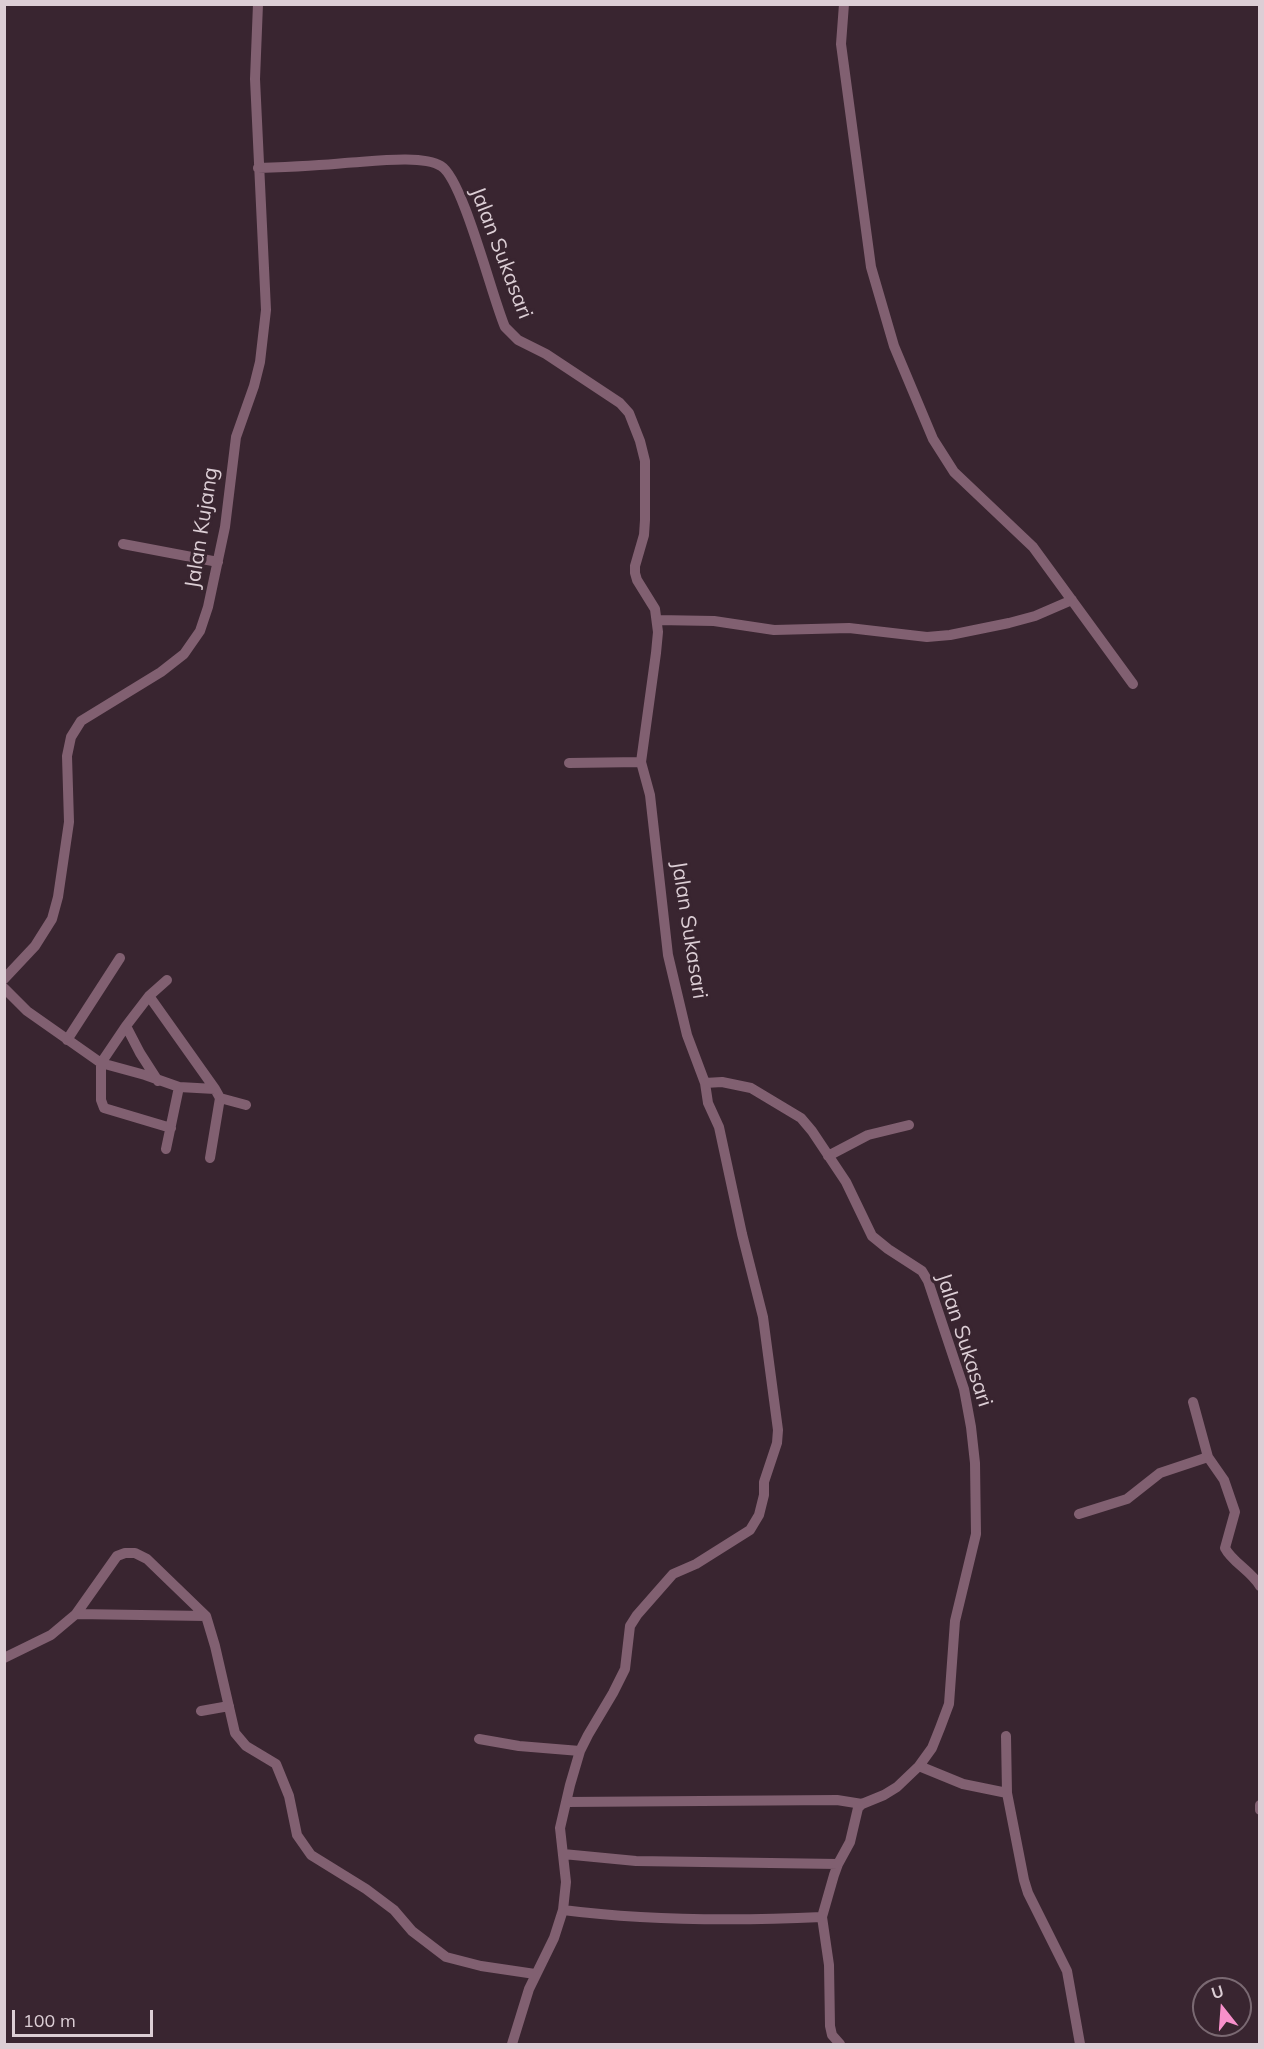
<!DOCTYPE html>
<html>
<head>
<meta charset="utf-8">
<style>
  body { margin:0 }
  #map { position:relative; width:1264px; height:2049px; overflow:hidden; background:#392530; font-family:Mulish,sans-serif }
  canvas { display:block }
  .frame { position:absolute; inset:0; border:6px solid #dcced5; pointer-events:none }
  .north { position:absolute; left:1192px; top:1977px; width:60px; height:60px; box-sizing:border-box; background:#392530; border:2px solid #7a6972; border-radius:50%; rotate:343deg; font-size:16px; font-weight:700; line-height:24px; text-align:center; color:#dcced5 }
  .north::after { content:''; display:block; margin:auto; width:21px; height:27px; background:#f890cb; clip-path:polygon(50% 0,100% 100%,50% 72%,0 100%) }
  .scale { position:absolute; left:12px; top:2010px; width:141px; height:27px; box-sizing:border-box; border:3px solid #dcced5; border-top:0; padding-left:8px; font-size:18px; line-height:21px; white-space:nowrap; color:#dcced5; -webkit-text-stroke:4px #392530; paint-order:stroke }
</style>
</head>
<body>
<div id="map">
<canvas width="1264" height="2049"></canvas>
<div class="frame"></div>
<div class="north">U</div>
<div class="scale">100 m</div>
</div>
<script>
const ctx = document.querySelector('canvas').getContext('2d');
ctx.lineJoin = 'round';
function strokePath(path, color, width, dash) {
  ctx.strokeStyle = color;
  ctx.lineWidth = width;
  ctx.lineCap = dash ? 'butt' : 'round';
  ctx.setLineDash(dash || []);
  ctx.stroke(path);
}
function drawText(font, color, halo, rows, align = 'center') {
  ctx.font = font + ' Mulish,sans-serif';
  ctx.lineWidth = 6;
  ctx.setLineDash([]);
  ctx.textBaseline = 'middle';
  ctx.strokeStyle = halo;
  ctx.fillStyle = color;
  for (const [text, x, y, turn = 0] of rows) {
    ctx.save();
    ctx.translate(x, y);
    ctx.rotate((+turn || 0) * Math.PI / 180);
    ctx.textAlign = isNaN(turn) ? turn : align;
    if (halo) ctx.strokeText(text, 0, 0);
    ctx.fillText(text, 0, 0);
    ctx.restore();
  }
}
const minor = new Path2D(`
  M844,4L841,44L871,267L894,346L933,439L954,472L1033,547L1133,684
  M258,168C287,167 316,166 345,163C368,162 422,154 441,166C463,179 492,297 505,327L518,340L546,354L620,403L629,413L640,441L645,461V520L644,535L635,566V573L637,580L655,609L658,632L656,653L641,762L650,795L668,955L687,1035L705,1083L722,1082L751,1088L801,1118L812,1131L846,1182L872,1236L888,1249L922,1271L928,1281L964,1389L971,1427L975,1463L976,1534L955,1621L949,1704L940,1728L932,1748L919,1766L897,1787L884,1795L862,1804L858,1808L850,1842L838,1864L834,1875L822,1917L829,1965L830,2026L832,2035L840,2044
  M123,544L218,562
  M657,620L714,621L774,630L849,628L927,637L950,635L1009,623L1035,616L1072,600
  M569,763L641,762
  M4,979L35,946L52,919L58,897L69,822L67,756L71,737L81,721L161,672L184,654L200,631L208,607L225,527L236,437L254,386L260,362L266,310L255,79L258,4
  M4,988L27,1011L101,1063L145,1075L179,1087L215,1089L220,1098L246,1105
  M149,996L215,1089
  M126,1026L149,996L167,980
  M67,1040L120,958
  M158,1081L140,1053L126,1026L101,1063V1100L104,1108L171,1128
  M166,1149L179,1087
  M828,1156L868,1135L909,1125
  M210,1158L220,1098
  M1193,1402L1208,1457L1224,1480L1235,1512L1225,1548C1232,1562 1250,1570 1260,1586
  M1079,1514L1127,1499L1160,1473L1208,1457
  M76,1614L206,1616
  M4,1658L51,1635L76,1614L117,1556L125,1553H135L147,1559L206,1616L215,1646L235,1733L246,1746L276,1764L289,1796L297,1835L311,1855L366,1889L394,1910L412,1931L446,1957L481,1966L535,1974
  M201,1711L229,1706
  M1006,1736L1007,1793L1024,1880L1028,1893L1067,1971L1080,2044
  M479,1739L519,1746L580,1751
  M919,1766L963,1784L1007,1793
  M567,1802L837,1800L862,1804
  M1260,1805V1810
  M563,1854L636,1861L838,1864
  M563,1910C649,1921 736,1921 822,1917
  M512,2044L529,1989L554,1938L563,1910L566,1882L560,1828L570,1785L580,1751L588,1735L613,1693L625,1669L630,1626L637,1615L673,1574L696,1564L750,1530L759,1515L764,1495V1482L777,1443L778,1430L763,1317L742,1234L719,1127L708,1103L705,1083`);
const streetNames = [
  ["Jalan Sukasari",501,253,69],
  ["Jalan Kujang",202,528,-81],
  ["Jalan Sukasari",689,930,81],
  ["Jalan Sukasari",964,1340,72]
];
strokePath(minor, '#816071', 10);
drawText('21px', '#dcced5', '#392530', streetNames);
</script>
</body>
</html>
